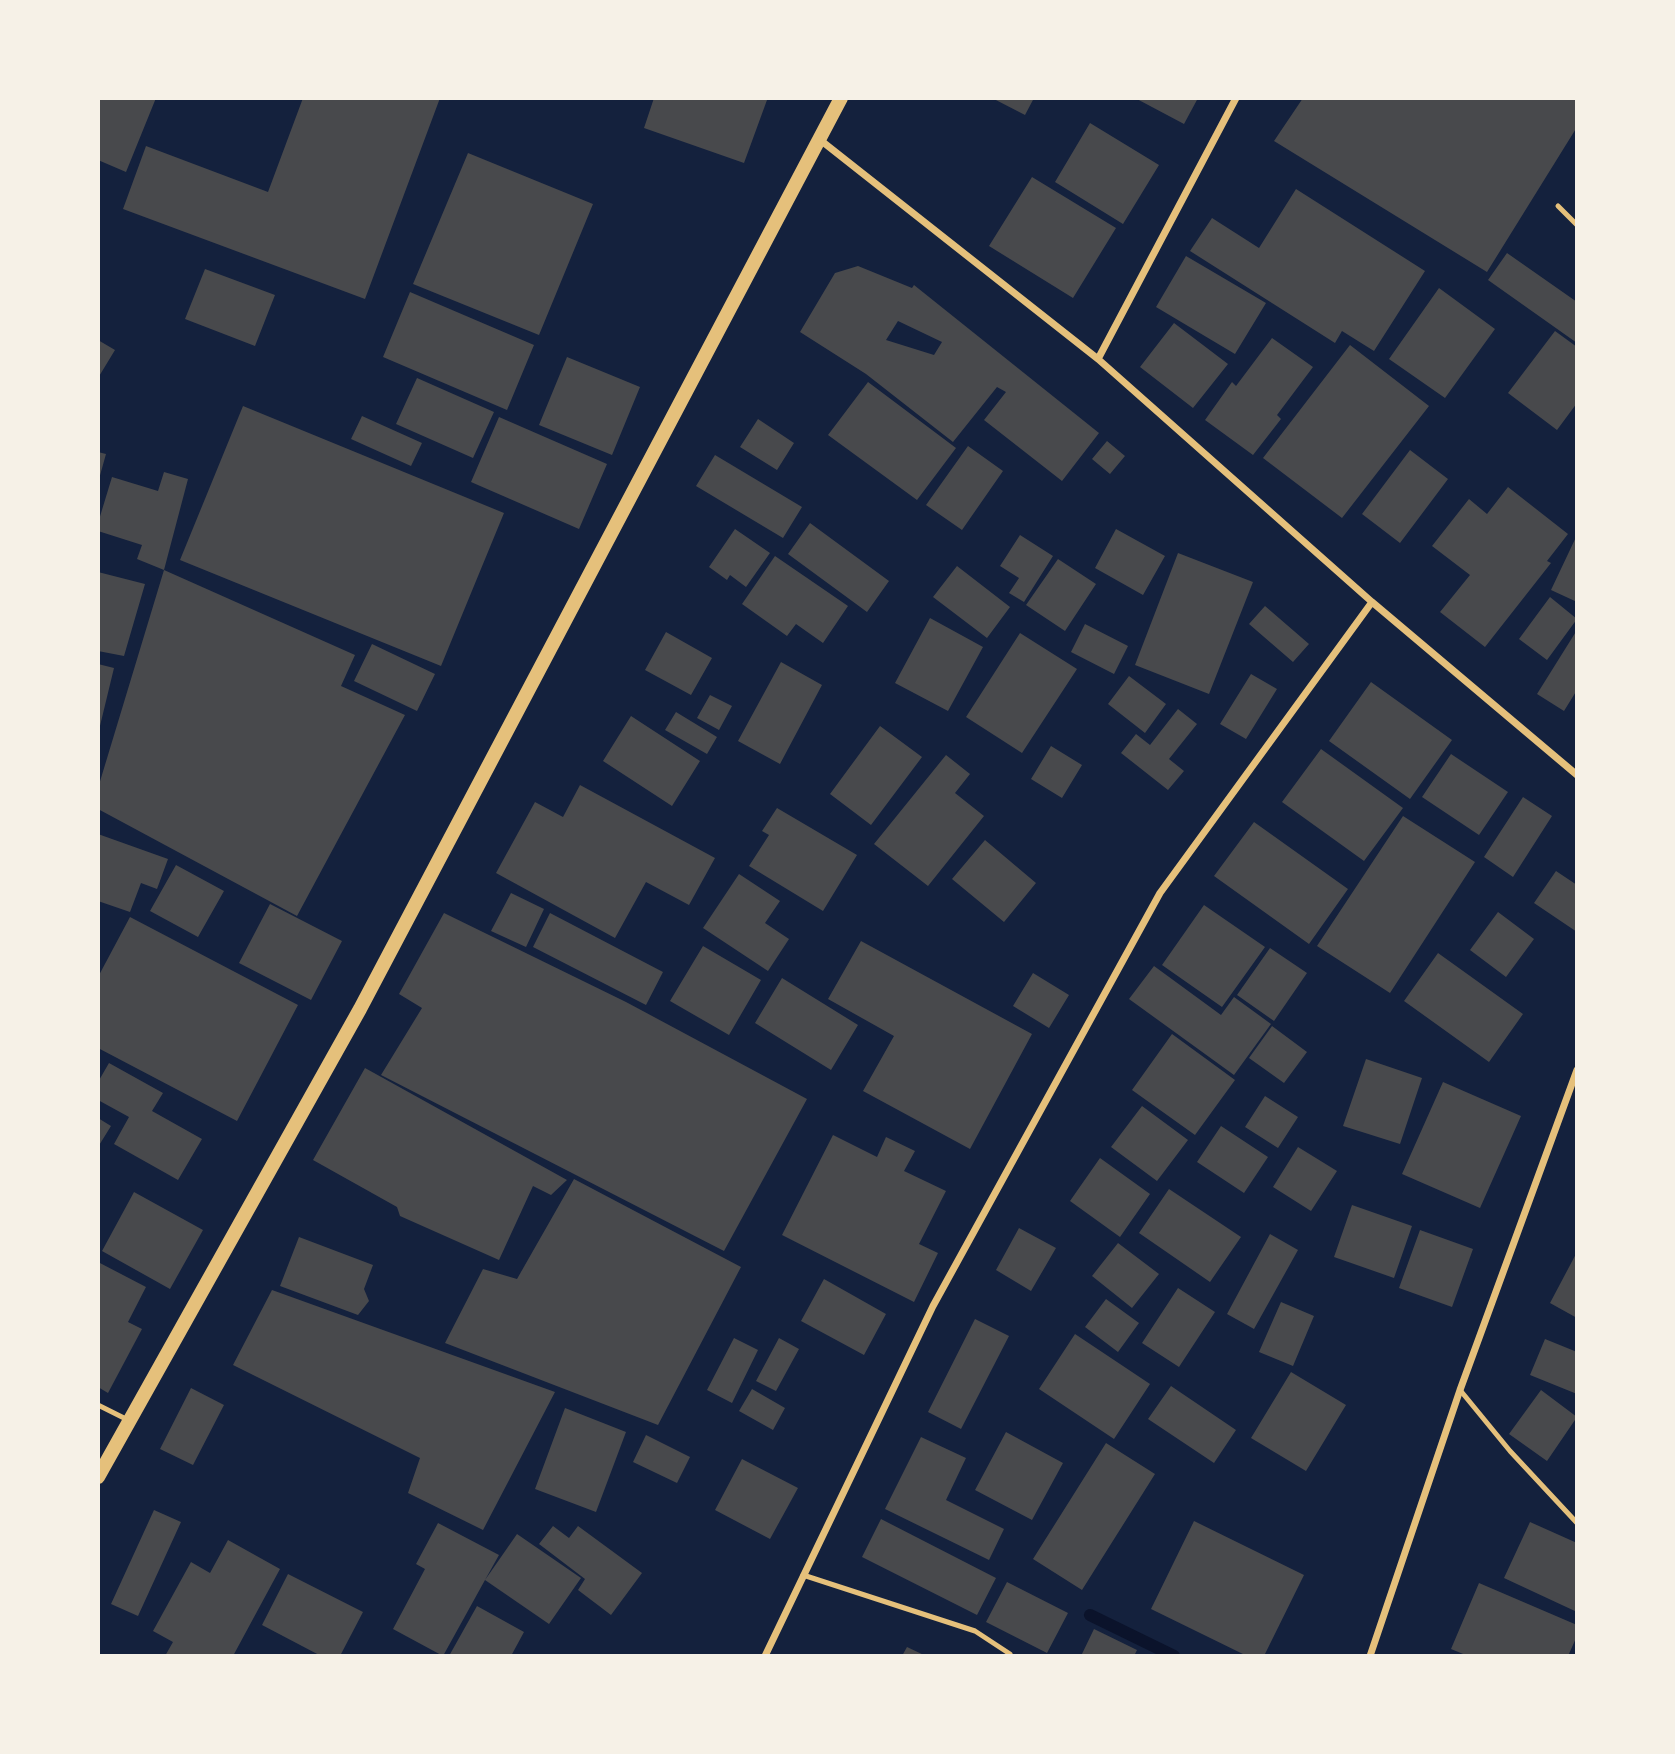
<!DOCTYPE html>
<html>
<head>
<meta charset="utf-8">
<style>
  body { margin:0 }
  #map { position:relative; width:1675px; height:1754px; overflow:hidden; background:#14213d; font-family:"Fira Sans",sans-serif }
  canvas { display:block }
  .frame { position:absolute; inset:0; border:100px solid #f6f1e7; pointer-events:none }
</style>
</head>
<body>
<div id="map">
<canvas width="1675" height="1754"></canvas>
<div class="frame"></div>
</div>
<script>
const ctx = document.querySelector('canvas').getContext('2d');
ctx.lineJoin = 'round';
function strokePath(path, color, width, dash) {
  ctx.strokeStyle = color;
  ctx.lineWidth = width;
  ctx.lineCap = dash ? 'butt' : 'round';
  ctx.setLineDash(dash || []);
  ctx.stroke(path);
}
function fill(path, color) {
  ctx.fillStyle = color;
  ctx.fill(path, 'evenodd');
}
const stream = new Path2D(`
  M1090,1615L1174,1656`);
const building = new Path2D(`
  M98,98H156L126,172L98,160Z
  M303,98H440L365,299L123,209L146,146L268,192Z
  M654,98H761L767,100L744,163L644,128Z
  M992,98H1034L1025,115Z
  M1135,98H1198L1184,124Z
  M1303,98H1577V127L1487,272L1274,141Z
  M1090,123L1159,165L1123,224L1055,182Z
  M468,153L593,204L539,335L413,284Z
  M1032,177L1116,228L1073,298L989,246Z
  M1296,189L1425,271L1374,351L1342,331L1335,343L1190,251L1212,218L1259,248Z
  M1507,253L1577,302V343L1488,280Z
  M1186,256L1266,303L1235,354L1156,307Z
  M858,266L912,288L914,285L1099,433L1062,481L984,420L1006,392L997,387L953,442L866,374L800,332L835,273ZM898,321L942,342L934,355L886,340Z
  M205,269L275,295L255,346L185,319Z
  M1439,288L1495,329L1445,398L1389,359Z
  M410,292L534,345L507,410L383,357Z
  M1174,323L1228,364L1193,408L1140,367Z
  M1555,331L1577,347V403L1557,430L1508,393Z
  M1272,338L1313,367L1277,415L1281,419L1253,455L1205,420L1232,382L1236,386Z
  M98,340L115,350L98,378Z
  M1350,345L1429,406L1342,518L1263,458Z
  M567,357L640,387L612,455L539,425Z
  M417,378L494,412L473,458L396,424Z
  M868,382L956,448L917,500L828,435Z
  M243,406L504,513L441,666L180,560Z
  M362,416L422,443L411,466L351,439Z
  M499,417L607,464L579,529L471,482Z
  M758,419L794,443L777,470L740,447Z
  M1107,441L1125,456L1110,474L1092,459Z
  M968,446L1003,471L962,530L926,505Z
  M1410,450L1448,479L1400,543L1362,514Z
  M98,452L106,454L99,479H98Z
  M715,455L802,507L783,538L696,486Z
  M164,472L188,479L164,570L355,655L341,686L405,715L297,916L98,809V788L164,570L137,559L142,545L98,531V523L112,477L158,491Z
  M1508,487L1568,534L1547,561L1551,563L1485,647L1440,612L1470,575L1432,546L1469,499L1487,514Z
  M810,523L889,581L867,612L788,554Z
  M735,529L770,553L746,587L730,575L727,580L709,567Z
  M1116,529L1165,556L1143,595L1095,568Z
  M1020,535L1053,556L1024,602L1009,593L1019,578L1000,566Z
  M1577,535V602L1551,590Z
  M1178,553L1253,582L1209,694L1135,665Z
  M775,556L848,606L823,643L796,624L787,636L742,604Z
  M1058,559L1096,584L1065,631L1026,605Z
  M957,566L1010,607L987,638L933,597Z
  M98,572L145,584L124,656L98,651Z
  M1550,597L1577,619L1547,660L1519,639Z
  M1265,606L1309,644L1293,662L1249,624Z
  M930,618L983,647L948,711L895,683Z
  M1085,624L1128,646L1114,674L1071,652Z
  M1577,630V690L1564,711L1537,694Z
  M666,632L712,658L691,695L645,670Z
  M1020,633L1077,669L1022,753L966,717Z
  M372,644L435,674L417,711L354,681Z
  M781,662L822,685L780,764L738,741Z
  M98,664L114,668L99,730H98Z
  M1251,674L1277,689L1246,739L1220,724Z
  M1129,676L1166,704L1145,733L1108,704Z
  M1371,682L1452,740L1410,799L1329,741Z
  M710,695L732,706L719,730L697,718Z
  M1178,709L1197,724L1169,759L1184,771L1168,790L1121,753L1136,734L1150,745Z
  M676,712L717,737L707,754L665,730Z
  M631,716L700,761L672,806L603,761Z
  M880,726L922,757L871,825L830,794Z
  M1051,746L1082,765L1062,798L1031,779Z
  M1321,749L1403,808L1364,861L1282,802Z
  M1451,754L1508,792L1479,835L1422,797Z
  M946,755L970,774L955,793L984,816L928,886L874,844Z
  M580,785L715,858L689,905L646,882L615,938L496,873L535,802L563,817Z
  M1523,797L1552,816L1513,877L1484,857Z
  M777,808L857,855L823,911L749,866L769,835L762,831Z
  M1403,816L1475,862L1390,993L1317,946Z
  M1254,822L1348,889L1309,944L1214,876Z
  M98,834L168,859L157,889L141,883L130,912L98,901Z
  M985,840L1036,883L1004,922L952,879Z
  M176,865L224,891L198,937L150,911Z
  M1556,871L1577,885V932L1534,903Z
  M739,874L780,901L765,923L789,939L768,971L703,928Z
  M511,893L544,909L526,947L491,931Z
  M270,904L342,941L311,1000L239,963Z
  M1204,905L1265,947L1222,1007L1162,965Z
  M1498,912L1534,939L1506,977L1470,950Z
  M444,913L626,1002L807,1099L724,1251L381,1075L422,1008L399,994Z
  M550,913L663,972L646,1005L533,947Z
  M130,917L298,1005L237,1121L98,1048V977Z
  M861,941L1032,1034L970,1149L863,1091L894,1036L828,999Z
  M703,946L761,980L729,1035L670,1001Z
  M1270,948L1307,973L1274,1021L1237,995Z
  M1438,953L1523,1014L1489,1062L1404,1001Z
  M1154,966L1221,1015L1234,997L1271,1024L1234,1075L1129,999Z
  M1033,973L1069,995L1049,1028L1013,1006Z
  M782,978L858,1025L831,1070L755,1023Z
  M1272,1026L1307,1052L1284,1083L1249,1058Z
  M1172,1034L1235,1080L1195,1135L1132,1090Z
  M1366,1059L1422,1078L1400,1144L1343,1126Z
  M109,1063L163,1093L152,1111L202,1139L178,1180L114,1144L129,1117L98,1100V1082Z
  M365,1068L567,1180L551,1195L533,1186L499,1260L400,1216L397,1207L313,1160Z
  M1443,1082L1521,1116L1480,1208L1402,1174Z
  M1265,1096L1298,1117L1278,1148L1245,1127Z
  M1142,1106L1188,1140L1157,1181L1111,1147Z
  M98,1118L111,1126L98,1147Z
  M1221,1126L1268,1157L1244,1193L1197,1162Z
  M833,1135L877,1157L886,1137L915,1151L904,1171L946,1191L919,1244L938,1253L914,1302L782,1235Z
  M1298,1147L1337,1171L1311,1211L1273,1187Z
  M1100,1158L1150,1194L1120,1237L1070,1201Z
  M574,1179L741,1267L658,1425L445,1343L483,1269L517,1279Z
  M1169,1189L1241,1237L1210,1282L1139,1233Z
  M134,1192L203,1230L170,1289L102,1251Z
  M1352,1205L1412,1226L1394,1278L1334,1257Z
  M1019,1228L1056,1248L1031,1291L996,1270Z
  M1420,1230L1473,1249L1452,1307L1399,1288Z
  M1270,1234L1298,1250L1254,1329L1227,1314Z
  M299,1237L373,1265L364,1289L369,1301L358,1315L280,1286Z
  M1118,1243L1159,1274L1132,1308L1092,1276Z
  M1577,1252V1318L1550,1303Z
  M98,1262L146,1287L128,1322L142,1329L108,1393L98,1387Z
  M824,1279L886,1314L864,1355L801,1321Z
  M1178,1288L1215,1312L1179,1367L1142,1343Z
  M272,1290L555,1392L483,1530L408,1493L420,1458L233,1365Z
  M1106,1299L1139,1323L1118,1352L1085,1327Z
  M1281,1302L1314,1316L1293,1366L1259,1352Z
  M975,1319L1009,1336L961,1429L928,1412Z
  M1075,1334L1150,1384L1114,1439L1039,1389Z
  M734,1338L758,1350L732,1403L707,1390Z
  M779,1338L799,1349L776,1391L756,1381Z
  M1545,1339L1577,1352V1394L1530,1375Z
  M1291,1372L1346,1405L1306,1471L1251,1438Z
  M1171,1386L1236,1430L1214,1463L1148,1419Z
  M191,1388L224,1405L193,1465L160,1449Z
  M752,1389L785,1408L773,1430L739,1411Z
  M1541,1390L1577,1417L1547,1461L1509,1434Z
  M565,1408L626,1432L596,1512L535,1489Z
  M1006,1432L1063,1463L1032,1520L975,1490Z
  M646,1435L690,1457L677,1483L633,1462Z
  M921,1437L966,1458L946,1500L1004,1529L989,1560L885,1509Z
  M1106,1443L1155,1474L1082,1590L1033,1559Z
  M742,1459L798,1488L770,1539L715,1510Z
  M154,1510L181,1522L138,1616L111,1604Z
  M881,1519L996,1578L977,1615L862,1557Z
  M1194,1521L1304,1575L1264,1656H1247L1151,1609Z
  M1530,1522L1577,1543V1612L1504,1578Z
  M438,1523L499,1555L485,1580L517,1534L581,1578L549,1624L485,1580L443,1656L393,1629L425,1569L416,1564Z
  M553,1526L569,1538L578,1526L642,1573L611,1615L578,1590L585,1579L539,1544Z
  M228,1540L280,1569L233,1656H165L173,1642L153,1631L191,1562L210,1573Z
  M288,1574L363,1612L340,1656H321L262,1625Z
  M1007,1582L1068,1613L1047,1653L986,1622Z
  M1479,1583L1577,1625V1636L1568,1656H1468L1451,1649Z
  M477,1606L524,1632L511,1656H449Z
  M1094,1629L1137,1650L1134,1656H1081Z
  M907,1647L926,1656H902Z`);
const service = new Path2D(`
  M1558,206L1577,225
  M1460,1390L1510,1451L1577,1523
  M98,1405L128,1420
  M803,1575L975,1631L1010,1654`);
const minor = new Path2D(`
  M819,139L1098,359L1372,602L1577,775
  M1098,359L1236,98
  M765,1656L933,1306L1160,893L1372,602
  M1370,1656L1460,1390L1577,1070`);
const secondary = new Path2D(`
  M98,1477L360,1009L841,98`);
strokePath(stream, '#0b132b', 12);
fill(building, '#48494c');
strokePath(service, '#e5c07b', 5);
strokePath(minor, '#e5c07b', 7);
strokePath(secondary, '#e5c07b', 14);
</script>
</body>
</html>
